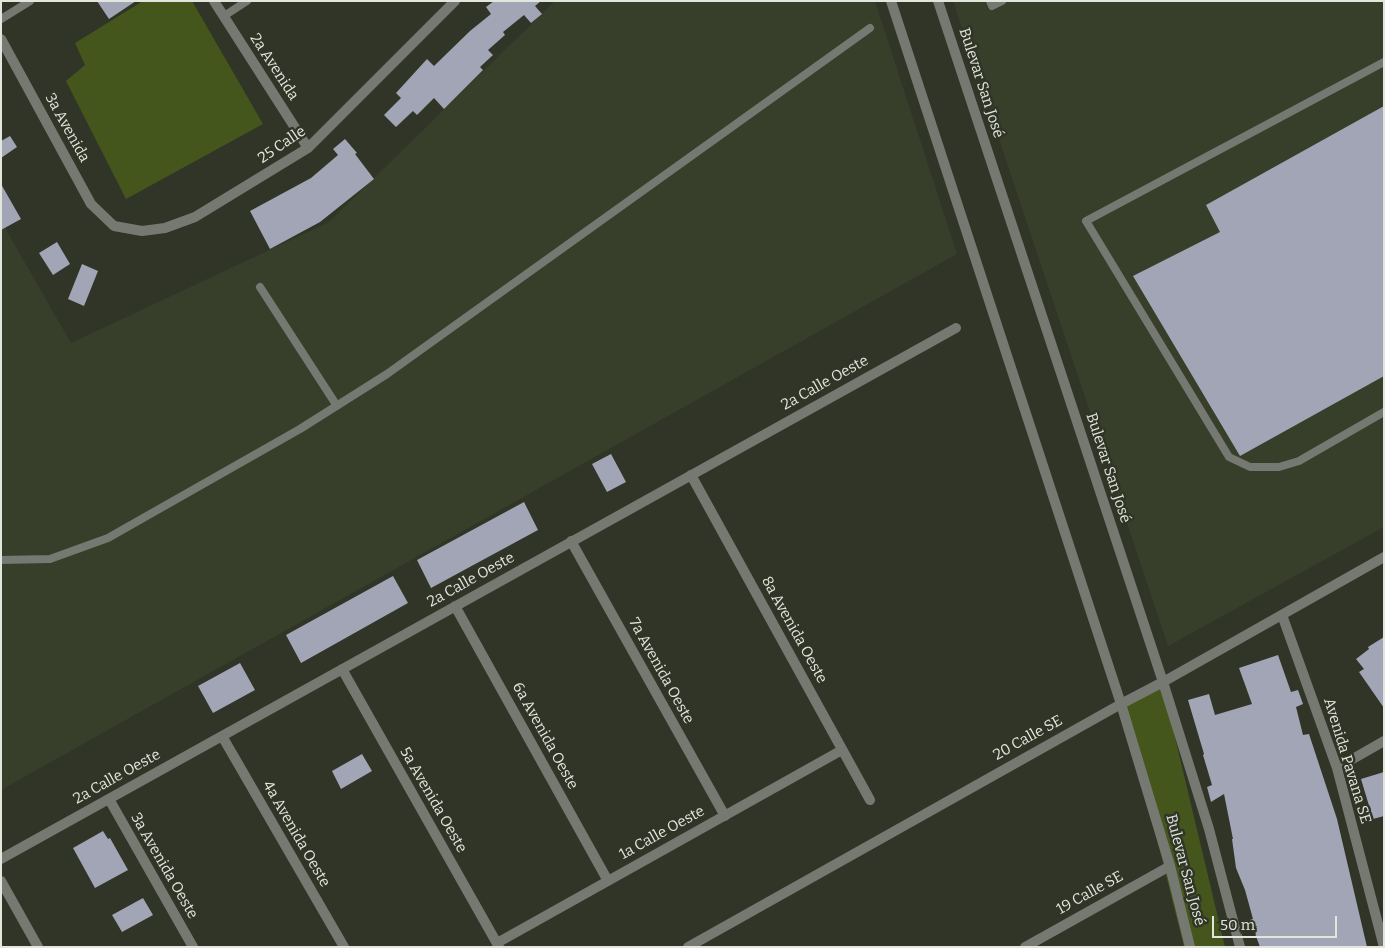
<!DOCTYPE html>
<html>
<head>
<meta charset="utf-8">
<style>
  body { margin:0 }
  #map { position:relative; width:1385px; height:948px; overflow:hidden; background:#303527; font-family:Bitter,serif }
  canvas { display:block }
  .frame { position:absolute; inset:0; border:2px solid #e3e6dd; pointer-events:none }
  .scale { position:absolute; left:1212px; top:916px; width:125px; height:22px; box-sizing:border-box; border:2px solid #e3e6dd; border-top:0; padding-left:6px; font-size:15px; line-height:18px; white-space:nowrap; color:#e3e6dd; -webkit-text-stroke:4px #303527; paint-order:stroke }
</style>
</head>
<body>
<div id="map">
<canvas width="1385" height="948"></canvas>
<div class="frame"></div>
<div class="scale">50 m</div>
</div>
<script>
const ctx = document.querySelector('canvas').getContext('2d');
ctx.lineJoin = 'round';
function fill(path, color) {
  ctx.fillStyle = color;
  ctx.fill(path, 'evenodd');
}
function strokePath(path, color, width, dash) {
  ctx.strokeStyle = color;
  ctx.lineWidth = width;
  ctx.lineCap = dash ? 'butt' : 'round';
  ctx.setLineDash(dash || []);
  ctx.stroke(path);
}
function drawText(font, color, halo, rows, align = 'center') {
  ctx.font = font + ' Bitter,serif';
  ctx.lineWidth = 5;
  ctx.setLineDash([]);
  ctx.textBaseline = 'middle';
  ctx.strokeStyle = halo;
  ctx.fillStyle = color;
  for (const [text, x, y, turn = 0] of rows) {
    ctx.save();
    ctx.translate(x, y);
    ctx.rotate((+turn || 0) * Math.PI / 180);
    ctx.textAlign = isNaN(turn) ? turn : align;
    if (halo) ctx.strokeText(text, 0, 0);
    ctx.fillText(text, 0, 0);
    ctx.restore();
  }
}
const built = new Path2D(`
  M555,1H875L957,254L1,790V221L71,343L329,222Z
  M953,1H1384V527L1168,646Z`);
const green = new Path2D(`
  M143,1H192L263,124L126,199L66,81L85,65L75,43Z
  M1162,683L1225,947H1184L1123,704Z`);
const building = new Path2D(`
  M97,1H136L109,19Z
  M494,1H541L535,6L542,14L531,23L524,15L503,32L505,35L488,50L493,55L480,67L483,70L444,109L434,98L417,115L413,111L396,127L384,115L401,98L396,93L427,59L434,66L470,31L491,14L486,7Z
  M1384,106V376L1240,456L1133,276L1220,232L1206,205Z
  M10,136L17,147L1,158V141Z
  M345,139L357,153L355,154L374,179L320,222L270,249L250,211L311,178L338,155L333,149Z
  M1,184L21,219L1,230Z
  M57,242L70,264L53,275L39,253Z
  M82,264L98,271L84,306L68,299Z
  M611,454L626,482L607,492L592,464Z
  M524,502L538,530L431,588L417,560Z
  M393,576L408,603L301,663L286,635Z
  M1384,637V708L1359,672L1364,669L1356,659L1369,649L1368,647Z
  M1278,655L1291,692L1298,690L1303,704L1296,707L1303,735L1309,734L1337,819L1367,947H1260L1250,920L1253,919L1245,890L1236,868L1232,839H1233L1224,794L1211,802L1207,787L1212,785L1203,755L1204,754L1188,700L1209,694L1215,715L1252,704L1239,668Z
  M240,663L255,690L213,713L198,686Z
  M362,754L372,771L341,789L332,771Z
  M1384,772V816L1373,819L1361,779Z
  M103,831L108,839L110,838L128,870L95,888L73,848Z
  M143,898L153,915L122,932L112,915Z`);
const service = new Path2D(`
  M990,1L992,6L1002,1
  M224,16L247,1
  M1,19L30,1
  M1384,62L1086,221L1229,457L1250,467H1279L1299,461L1384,412
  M260,287L337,406
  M1,560L50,559L108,538L300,429L387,374L870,28`);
const minor = new Path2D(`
  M214,1L308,148
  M938,1L1163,682
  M1,39L91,204L114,226L142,231L165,228L195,217L308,148L455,1
  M691,475L870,800
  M571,541L725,816
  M455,606L608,881
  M1282,615L1337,768L1384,947
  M342,669L499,947
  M222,736L344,947
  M1337,768L1384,741
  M109,799L193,947
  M1,859L956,328
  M1,881L38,947
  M497,943L842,750
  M688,947L1121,704
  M1025,947L1170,866`);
const tertiary = new Path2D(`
  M891,1L1121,704L1170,866L1190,947
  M1163,682L1209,829L1240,947
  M1121,704L1163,682L1384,557`);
const streetNames = [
  ["2a Avenida",274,67,57],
  ["Bulevar San José",981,83,72],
  ["3a Avenida",67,128,61],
  ["25 Calle",282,145,-34],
  ["2a Calle Oeste",825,383,-29],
  ["Bulevar San José",1108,468,72],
  ["2a Calle Oeste",471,580,-29],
  ["8a Avenida Oeste",794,630,61],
  ["7a Avenida Oeste",661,671,61],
  ["6a Avenida Oeste",545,736,61],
  ["20 Calle SE",1028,738,-29],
  ["Avenida Pavana SE",1347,761,73],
  ["2a Calle Oeste",117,777,-29],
  ["5a Avenida Oeste",433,800,60],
  ["1a Calle Oeste",662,833,-29],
  ["4a Avenida Oeste",296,834,60],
  ["3a Avenida Oeste",164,866,60],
  ["Bulevar San José",1185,870,75],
  ["19 Calle SE",1090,893,-29]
];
fill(built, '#373f2a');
fill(green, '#45561d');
fill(building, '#a1a5b6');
strokePath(service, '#767972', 8);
strokePath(minor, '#767972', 10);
strokePath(tertiary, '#767972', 10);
drawText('15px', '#e3e6dd', '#303527', streetNames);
</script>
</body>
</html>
